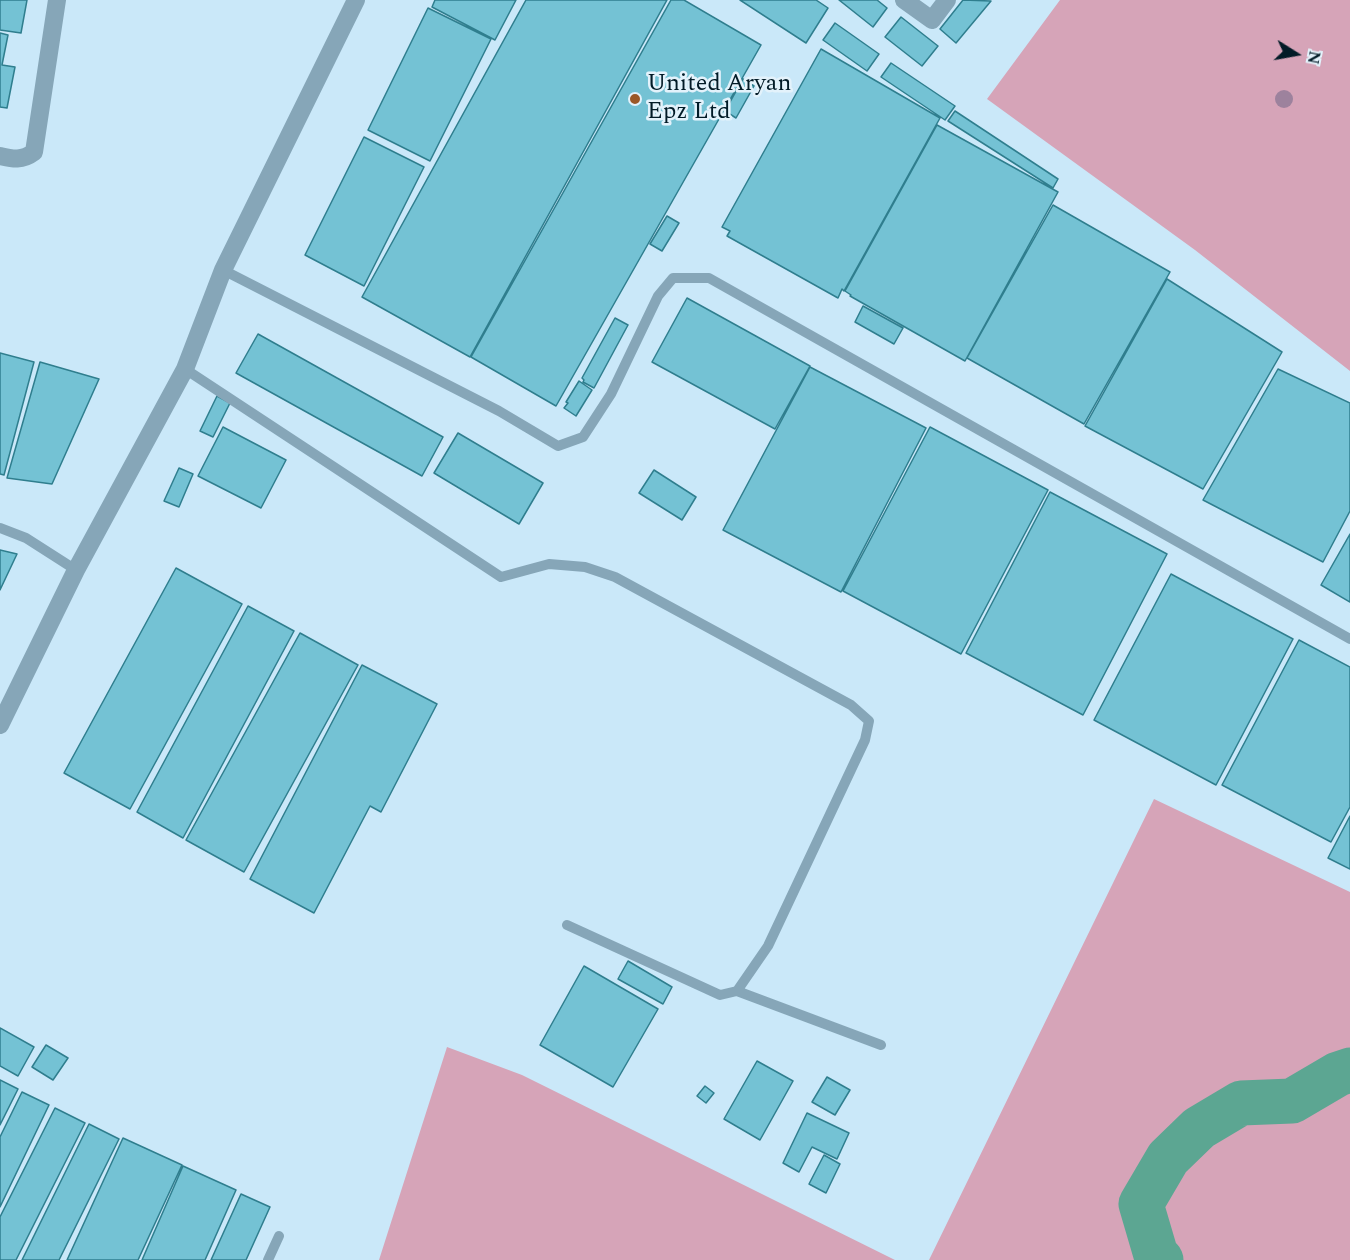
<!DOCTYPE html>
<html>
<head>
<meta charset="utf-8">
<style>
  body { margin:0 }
  #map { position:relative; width:1350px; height:1260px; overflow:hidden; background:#cae8f9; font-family:Spectral,serif }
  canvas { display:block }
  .north { position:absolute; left:1266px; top:24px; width:60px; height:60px; -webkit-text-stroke:4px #e3f2fb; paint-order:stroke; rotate:101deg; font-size:16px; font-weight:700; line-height:24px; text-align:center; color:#021b27 }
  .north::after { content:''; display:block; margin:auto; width:21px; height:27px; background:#021b27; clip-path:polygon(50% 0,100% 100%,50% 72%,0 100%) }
</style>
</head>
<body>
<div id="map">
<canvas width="1350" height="1260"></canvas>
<div class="north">N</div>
</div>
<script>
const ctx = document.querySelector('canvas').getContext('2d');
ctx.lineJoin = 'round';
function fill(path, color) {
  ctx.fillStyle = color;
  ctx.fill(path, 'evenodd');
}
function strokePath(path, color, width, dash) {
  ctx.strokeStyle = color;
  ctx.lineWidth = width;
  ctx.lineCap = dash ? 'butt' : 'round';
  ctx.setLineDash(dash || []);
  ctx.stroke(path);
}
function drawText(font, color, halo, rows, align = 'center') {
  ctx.font = font + ' Spectral,serif';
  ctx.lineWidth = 5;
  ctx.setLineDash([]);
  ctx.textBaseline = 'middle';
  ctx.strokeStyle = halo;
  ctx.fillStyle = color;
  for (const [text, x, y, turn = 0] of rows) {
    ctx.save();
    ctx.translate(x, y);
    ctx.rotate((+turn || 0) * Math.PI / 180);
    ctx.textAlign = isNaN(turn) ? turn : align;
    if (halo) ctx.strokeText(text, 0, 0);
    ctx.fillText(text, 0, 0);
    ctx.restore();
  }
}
const green = new Path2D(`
  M1060,0H1350V371L1195,250L987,99Z
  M1154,799L1350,892V1260H929Z
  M447,1047L522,1075L895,1260H379Z`);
const river = new Path2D(`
  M1161,1260L1156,1255L1141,1204L1168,1158L1199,1128L1241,1103L1292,1101L1338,1074L1350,1070`);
const building = new Path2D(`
  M0,0H27L21,33L0,30Z
  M435,0H516L495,40L432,7Z
  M526,0H667L470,357L362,297Z
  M671,0H684L761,45L556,406L471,357Z
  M740,0H816L828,8L806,43Z
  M839,0H877L887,8L873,27Z
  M963,0L991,1L956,43L940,29Z
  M428,8L491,39L430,161L368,130Z
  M901,17L938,46L922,66L885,37Z
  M835,23L879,54L867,71L823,40Z
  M0,33L8,35L2,65L15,67L7,108L0,107Z
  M821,49L940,118L844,291L842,289L838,298L727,236L730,231L722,227Z
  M891,63L955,106L945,120L881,77Z
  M743,79L754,86L736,118L725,111Z
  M955,111L1058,179L1053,188L948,121Z
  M937,125L1058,192L965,361L850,296L851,295L845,291Z
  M364,137L424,167L364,286L305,255Z
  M1053,205L1170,272L1084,424L967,358Z
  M667,216L679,223L662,251L650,244Z
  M1167,279L1282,352L1203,489L1085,426Z
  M687,298L810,366L775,429L652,362Z
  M863,306L903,328L894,344L855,322Z
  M615,318L628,325L594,388L583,382L584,380L582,378Z
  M258,334L443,437L422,476L236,373Z
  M0,353L34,362L4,475L0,474Z
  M40,362L99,379L52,484L7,478Z
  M810,367L926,428L841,592L723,530Z
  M1278,369L1350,403V511L1323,562L1203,500Z
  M579,381L592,390L576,416L564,408L568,403L566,402Z
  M217,396L230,403L213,437L200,431Z
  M223,427L286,460L261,508L198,476Z
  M930,427L1048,490L961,654L843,591Z
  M458,433L543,483L519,524L434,473Z
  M179,468L193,474L179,507L164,501Z
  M654,470L696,497L682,520L639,493Z
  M1050,492L1167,554L1083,715L966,653Z
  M1350,534V602L1321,585Z
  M0,550L17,554L0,590Z
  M176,568L242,604L130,809L64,773Z
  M1171,574L1293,639L1216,785L1094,720Z
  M248,606L294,631L183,838L137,812Z
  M300,633L358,665L244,872L186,840Z
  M1299,640L1350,667V807L1331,842L1222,785Z
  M362,665L437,704L381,812L370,806L314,913L250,879Z
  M1350,816V869L1328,858Z
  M628,961L672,987L663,1004L618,979Z
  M584,966L658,1009L613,1087L540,1045Z
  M0,1028L34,1047L18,1076L0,1066Z
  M46,1045L68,1058L53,1080L32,1067Z
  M757,1061L793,1081L760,1140L724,1119Z
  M827,1077L850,1090L835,1115L812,1102Z
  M0,1080L18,1089L0,1125Z
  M705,1086L714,1093L706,1103L697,1096Z
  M22,1092L49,1105L0,1207V1137Z
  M55,1108L85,1123L16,1260H0V1217Z
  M807,1113L849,1133L837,1159L812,1147L799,1172L783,1163Z
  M89,1124L119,1139L59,1260H22Z
  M123,1138L182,1165L138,1260H67Z
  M824,1155L840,1164L826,1193L809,1184Z
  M183,1166L236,1190L205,1260H142Z
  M241,1194L270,1207L246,1260H211Z`);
const lane = new Path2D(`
  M223,270L499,411L558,446L583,437L611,394L658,296L673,278H709L1350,639
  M185,369L501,577L549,564L585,567L615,577L851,705L869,721L865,740L768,946L737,991L720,995L567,925
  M0,528L26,538L76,570
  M737,991L881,1045
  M268,1260L279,1236`);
const street = new Path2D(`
  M904,0L932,20L947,0
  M0,156C13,159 22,161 34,152L57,0
  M0,725L76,570L185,369L223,270L356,0`);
const trees = [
  [1284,99]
];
const markers = [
  [635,99,6,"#9b5827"]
];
const poiNames = [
  ["United Aryan",647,85],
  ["Epz Ltd",647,113]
];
fill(green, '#d6a4b8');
strokePath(river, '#5ca692', 45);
fill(building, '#74c2d4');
strokePath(building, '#2f7e8e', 1.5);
strokePath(lane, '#86a6b8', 10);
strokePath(street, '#86a6b8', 18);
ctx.fillStyle = '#9d829d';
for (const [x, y] of trees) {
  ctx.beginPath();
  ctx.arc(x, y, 9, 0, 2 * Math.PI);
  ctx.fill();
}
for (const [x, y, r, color] of markers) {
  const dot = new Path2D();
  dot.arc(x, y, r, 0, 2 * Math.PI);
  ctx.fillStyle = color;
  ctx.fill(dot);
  strokePath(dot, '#e3f2fb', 2);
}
drawText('24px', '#021b27', '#e3f2fb', poiNames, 'left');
</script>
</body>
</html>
